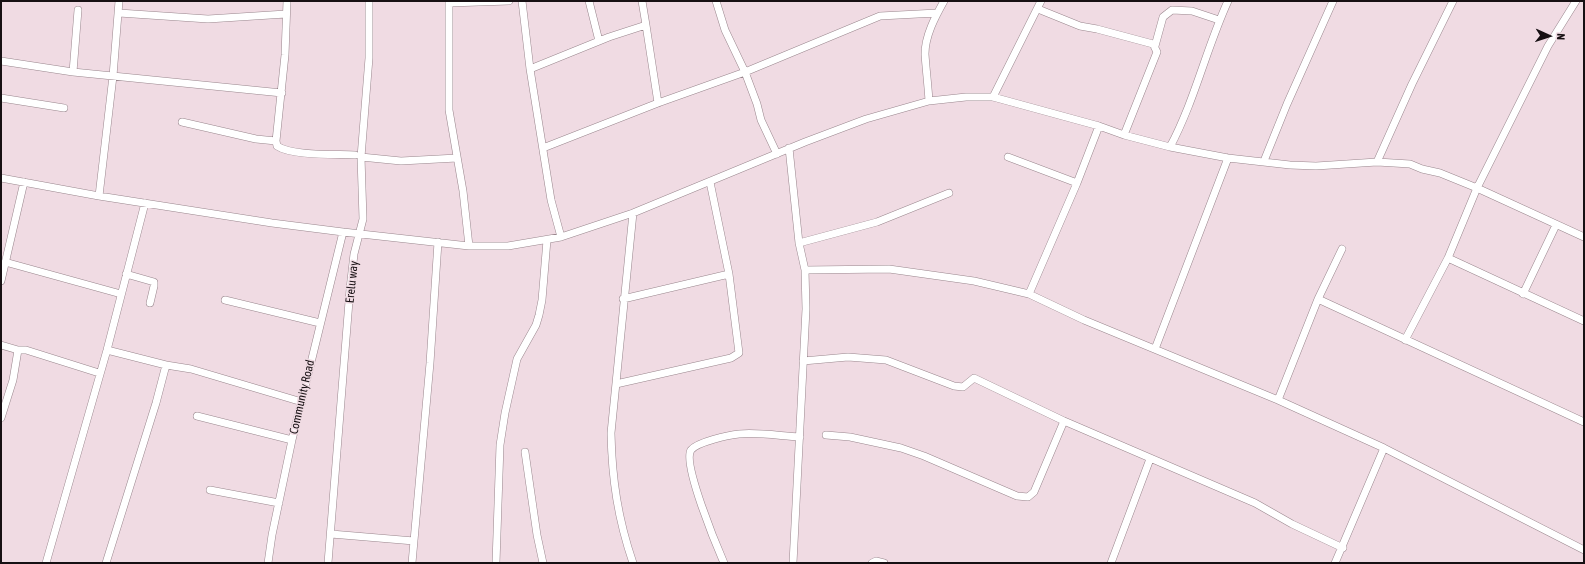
<!DOCTYPE html>
<html>
<head>
<meta charset="utf-8">
<style>
  body { margin:0 }
  #map { position:relative; width:1585px; height:564px; overflow:hidden; background:#f0dbe3; font-family:"Asap Condensed",sans-serif }
  canvas { display:block }
  .frame { position:absolute; inset:0; border:2px solid #171013; pointer-events:none }
  .north { position:absolute; left:1529px; top:16px; width:40px; height:40px; -webkit-text-stroke:3px #f0dbe3; paint-order:stroke; rotate:93deg; font-size:11px; font-weight:700; line-height:16px; text-align:center; color:#171013 }
  .north::after { content:''; display:block; margin:auto; width:14px; height:18px; background:#171013; clip-path:polygon(50% 0,100% 100%,50% 72%,0 100%) }
</style>
</head>
<body>
<div id="map">
<canvas width="1585" height="564"></canvas>
<div class="frame"></div>
<div class="north">N</div>
</div>
<script>
const ctx = document.querySelector('canvas').getContext('2d');
ctx.lineJoin = 'round';
function strokePath(path, color, width, dash) {
  ctx.strokeStyle = color;
  ctx.lineWidth = width;
  ctx.lineCap = dash ? 'butt' : 'round';
  ctx.setLineDash(dash || []);
  ctx.stroke(path);
}
function drawText(font, color, halo, rows, align = 'center') {
  ctx.font = font + ' "Asap Condensed",sans-serif';
  ctx.lineWidth = 3;
  ctx.setLineDash([]);
  ctx.textBaseline = 'middle';
  ctx.strokeStyle = halo;
  ctx.fillStyle = color;
  for (const [text, x, y, turn = 0] of rows) {
    ctx.save();
    ctx.translate(x, y);
    ctx.rotate((+turn || 0) * Math.PI / 180);
    ctx.textAlign = isNaN(turn) ? turn : align;
    if (halo) ctx.strokeText(text, 0, 0);
    ctx.fillText(text, 0, 0);
    ctx.restore();
  }
}
const minor = new Path2D(`
  M449,1V110L463,191L469,246
  M522,1L530,69L551,200L561,237
  M589,1L599,41
  M642,1L646,25
  M716,1L725,30L745,72L757,104L761,120L777,154
  M449,3L509,1
  M1038,9L1080,26L1097,29L1153,44L1157,52L1124,135
  M119,13L208,19L286,14
  M1155,46L1163,17L1172,10L1192,11L1219,20
  M1,61L73,72L282,93
  M530,69L609,37L646,25L658,103
  M73,72L78,10
  M993,97L1041,1
  M1,98L64,108
  M929,101C928,85 926,69 925,54C925,36 935,17 944,1
  M182,122L256,139L276,141L277,146C292,156 336,154 355,155
  M276,141L285,55L287,1
  M1170,147C1195,100 1206,49 1228,1
  M543,148L658,103L745,72L880,16L937,13
  M789,148L799,243L805,270L806,309L793,563
  M361,157L401,161L457,158
  M1008,157L1077,183
  M1264,161L1287,104L1333,1
  M1377,162L1412,84L1453,1
  M1,178L99,196L272,223L343,232L469,246H508L561,237L633,213L805,142L866,119L929,101L966,97H993L1099,126L1124,135L1170,147L1228,158L1290,165L1316,166L1377,162L1410,164L1422,169L1440,173L1477,188L1584,237
  M99,196L113,76L119,1
  M799,243L877,222L949,193
  M1448,258L1584,321
  M5,262L121,294
  M805,270L889,269L974,281L1029,294L1084,320L1278,400L1384,448L1584,550
  M126,274L154,282V286L150,303
  M1,281L24,182
  M1029,294L1077,183L1099,126
  M1523,294L1556,225
  M623,299L729,274
  M1318,299L1584,422
  M225,300L320,323
  M1405,340L1448,258L1477,188L1548,46L1576,1
  M1,345L18,350H26L99,373
  M1155,349L1228,158
  M107,350L166,365L191,369L302,402
  M803,361L848,357L886,360L954,386L963,387L974,378L1064,421L1255,503L1292,524L1343,548
  M616,384L731,358L739,353L729,274L710,182
  M1278,400L1318,299L1342,249
  M197,416L292,440
  M1,418L13,380L18,350
  M826,435L850,437L901,448L924,456L1017,496L1028,497L1034,492L1064,421
  M525,452L537,535L543,563
  M210,490L279,503
  M331,534L414,541
  M46,563L107,350L145,203
  M106,563L156,403L166,365
  M268,563L272,535L292,440L343,232
  M328,563L350,289L354,254L363,219L361,157L369,58V1
  M412,563L430,363L438,242
  M496,563L500,445L505,413L517,359L536,325L539,315L542,300L547,240
  M633,563C618,519 612,480 611,433L633,213
  M724,563C717,547 682,463 691,450C697,442 729,435 739,434C758,432 781,436 800,437
  M872,563L876,561L884,563
  M1111,563L1150,459
  M1335,563L1384,448`);
const streetNames = [
  ["Erelu way",352,282,-84],
  ["Community Road",302,397,-77]
];
strokePath(minor, '#99868d', 8);
strokePath(minor, '#fff', 7);
drawText('12px', '#171013', '#f0dbe3', streetNames);
</script>
</body>
</html>
